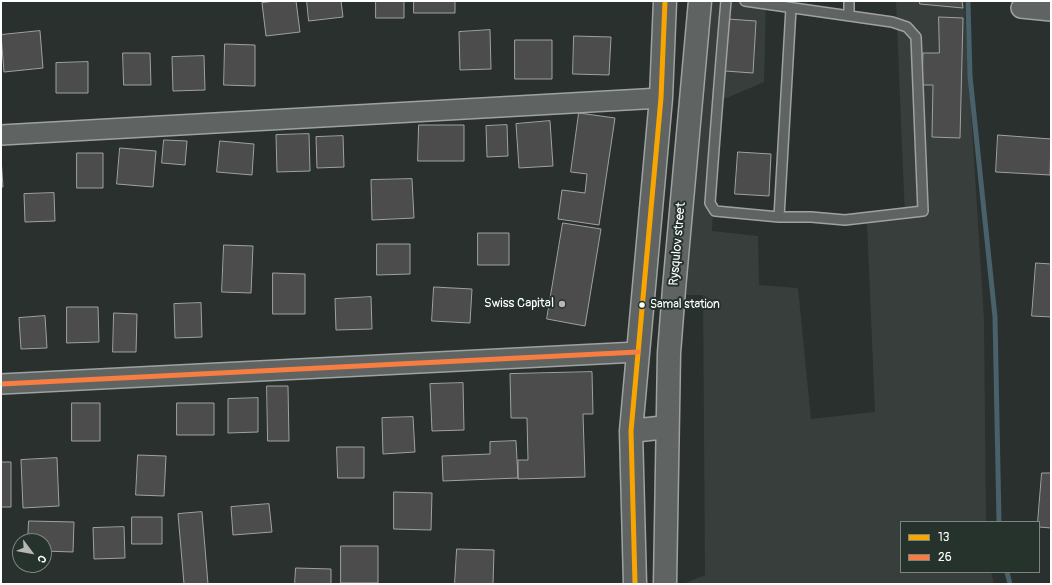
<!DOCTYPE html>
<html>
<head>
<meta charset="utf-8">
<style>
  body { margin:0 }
  #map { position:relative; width:1052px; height:585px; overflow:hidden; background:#29302d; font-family:Pangolin,sans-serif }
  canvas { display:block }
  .frame { position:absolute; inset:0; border:2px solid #fff; pointer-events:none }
  .legend { position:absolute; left:900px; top:521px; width:140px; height:52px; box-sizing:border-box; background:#26332d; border:1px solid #7d8581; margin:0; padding:5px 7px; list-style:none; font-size:12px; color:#fff }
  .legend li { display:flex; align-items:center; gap:8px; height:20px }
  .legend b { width:20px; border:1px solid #7d8581 }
  .north { position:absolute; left:12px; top:533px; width:40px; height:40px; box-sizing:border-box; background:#26332d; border:1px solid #7d8581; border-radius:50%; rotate:122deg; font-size:11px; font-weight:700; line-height:16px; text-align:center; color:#fff }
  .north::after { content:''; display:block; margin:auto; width:14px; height:18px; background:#b4b7b6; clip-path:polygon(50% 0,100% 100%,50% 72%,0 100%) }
</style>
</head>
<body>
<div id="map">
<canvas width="1052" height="585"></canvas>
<div class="frame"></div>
<ul class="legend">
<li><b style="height:5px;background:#f7a600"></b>13</li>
<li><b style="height:5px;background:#f77d43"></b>26</li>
</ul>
<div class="north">С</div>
</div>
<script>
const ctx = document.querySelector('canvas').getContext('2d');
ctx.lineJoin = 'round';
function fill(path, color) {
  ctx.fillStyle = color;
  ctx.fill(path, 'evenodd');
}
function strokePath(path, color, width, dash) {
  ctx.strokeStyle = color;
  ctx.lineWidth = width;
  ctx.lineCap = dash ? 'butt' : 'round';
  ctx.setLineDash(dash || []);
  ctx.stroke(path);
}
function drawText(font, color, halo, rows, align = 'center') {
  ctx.font = font + ' Pangolin,sans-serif';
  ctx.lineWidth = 4;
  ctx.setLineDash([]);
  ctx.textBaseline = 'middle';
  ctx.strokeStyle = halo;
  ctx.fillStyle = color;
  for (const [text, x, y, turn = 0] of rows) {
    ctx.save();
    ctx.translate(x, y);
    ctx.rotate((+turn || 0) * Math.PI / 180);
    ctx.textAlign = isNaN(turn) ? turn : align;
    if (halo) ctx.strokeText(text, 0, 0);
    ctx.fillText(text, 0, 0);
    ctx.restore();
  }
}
const built = new Path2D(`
  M701,1H766L764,82L720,101L712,231L758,236L759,285L798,288L811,419L875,412L867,223L905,218L896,1H964L984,319L986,522H901V572H991L994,584H683L705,575L703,295H684Z`);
const stream = new Path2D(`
  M968,1L970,76L995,317L999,522
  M1007,572L1010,584`);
const building = new Path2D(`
  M276,1H296L300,32L266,36L262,3Z
  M307,1H341L343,17L309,21Z
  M376,1H404V18H376Z
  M414,1H455V13H414Z
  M920,1H962L963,8L920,4Z
  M939,17L963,18L960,138L932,137L933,85H922L923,53H939Z
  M728,19L756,21L753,73L725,71Z
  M490,30L491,69L460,70L459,32Z
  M40,31L43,68L4,72L1,35Z
  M574,36L611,37L609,75L573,74Z
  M515,40H552V79H515Z
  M225,44L255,45V86L224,85Z
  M123,53H150L151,85H124Z
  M204,56L205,90L173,91L172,57Z
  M88,62V93H56V63Z
  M579,113L615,118L599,225L558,219L562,190L585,193L587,174L571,172Z
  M550,121L553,166L519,168L516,124Z
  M419,125H464V161H418Z
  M507,125L508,156L487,157L486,126Z
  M309,134L310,171L277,172L276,135Z
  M998,135L1051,139L1050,175L996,172Z
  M343,136L344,167L317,168L316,137Z
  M164,140L187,141L185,165L162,163Z
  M220,141L254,144L252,175L217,172Z
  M120,148L156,151L153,187L117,184Z
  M738,152L771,154L769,196L735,194Z
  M77,153H103V188H77Z
  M1,158L3,187H1Z
  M412,179L414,218L372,220L371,180Z
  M54,193L55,221L25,222L24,194Z
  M563,223L601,229L585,326L547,319Z
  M478,233H509V265H478Z
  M377,244H410V274L377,275Z
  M224,245L253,246L251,293L222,292Z
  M1036,263L1051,264V317L1032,316Z
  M273,273L305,274V314H273Z
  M434,287L472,289L470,323L432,321Z
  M371,297L372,329L336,330L335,299Z
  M201,303L202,337L175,338L174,304Z
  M67,307H98L99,342L67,343Z
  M114,313L137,314L136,352H113Z
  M45,316L47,348L21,349L19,318Z
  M592,372L593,414H583L585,477L518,479V460H528L527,418H511L510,374Z
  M463,383L464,430L432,431L430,384Z
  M267,386H288L289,441H268Z
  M258,398V432L228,433V399Z
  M72,403H100V441H72Z
  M177,403H214V435H177Z
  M413,417L415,452L383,454L382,418Z
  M516,441L518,478L443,481L442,456L490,454V442Z
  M337,447H364V478H338Z
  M138,455L166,456L164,496L136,495Z
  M57,458L59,506L23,508L21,460Z
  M1,462H11V507H1Z
  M1042,473H1051V528L1039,527V522H1038Z
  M394,492L432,493L431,530L394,529Z
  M269,504L272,532L233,535L231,507Z
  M202,512L208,584H184L178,514Z
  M132,517H162V544H132Z
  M29,521L74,522L73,552L44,551V541H28Z
  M124,527L125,558L94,559L93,528Z
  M341,546H378V583H341Z
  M457,549L494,550L493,584H455Z
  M296,568L331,569V584H295Z`);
const service = new Path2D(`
  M726,1C720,68 715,136 710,203L715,211L779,217
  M745,1L892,22L907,27L916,37L923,211L845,220L811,217H779L791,8
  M849,16V1`);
const minor = new Path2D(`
  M1021,8L1051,11
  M1,135L661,98
  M1,384L638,352`);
const primary = new Path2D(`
  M631,431L667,427
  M635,584L631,431L661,98L665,1
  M665,584L669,353L674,289L700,1`);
const bus1 = new Path2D(`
  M635,584L631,431L661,98L665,1`);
const bus2 = new Path2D(`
  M1,384L638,352`);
const markers = [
  [562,304,4,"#b4b7b6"],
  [642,305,3.5,"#fff"]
];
const busNames = [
  ["Samal station",650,305]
];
const streetNames = [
  ["Rysqulov street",678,244,-85]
];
const poiNames = [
  ["Swiss Capital",554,304]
];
fill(built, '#383e3b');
strokePath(stream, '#48616a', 5);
fill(building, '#4b4c4b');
strokePath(building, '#9fa2a0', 1);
strokePath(service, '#9fa2a0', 12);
strokePath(minor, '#9fa2a0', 22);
strokePath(primary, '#9fa2a0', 25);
strokePath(service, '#5f6362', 9);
strokePath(minor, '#5f6362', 19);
strokePath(primary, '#5f6362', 22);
strokePath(bus1, '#f7a600', 5);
strokePath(bus2, '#f77d43', 5);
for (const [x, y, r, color] of markers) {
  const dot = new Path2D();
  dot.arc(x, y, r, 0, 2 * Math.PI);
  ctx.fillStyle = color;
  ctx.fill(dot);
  strokePath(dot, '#26332d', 1.5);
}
drawText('12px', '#fff', '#26332d', busNames, 'left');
drawText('13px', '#fff', '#26332d', streetNames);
drawText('13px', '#fff', '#26332d', poiNames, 'right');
</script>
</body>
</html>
